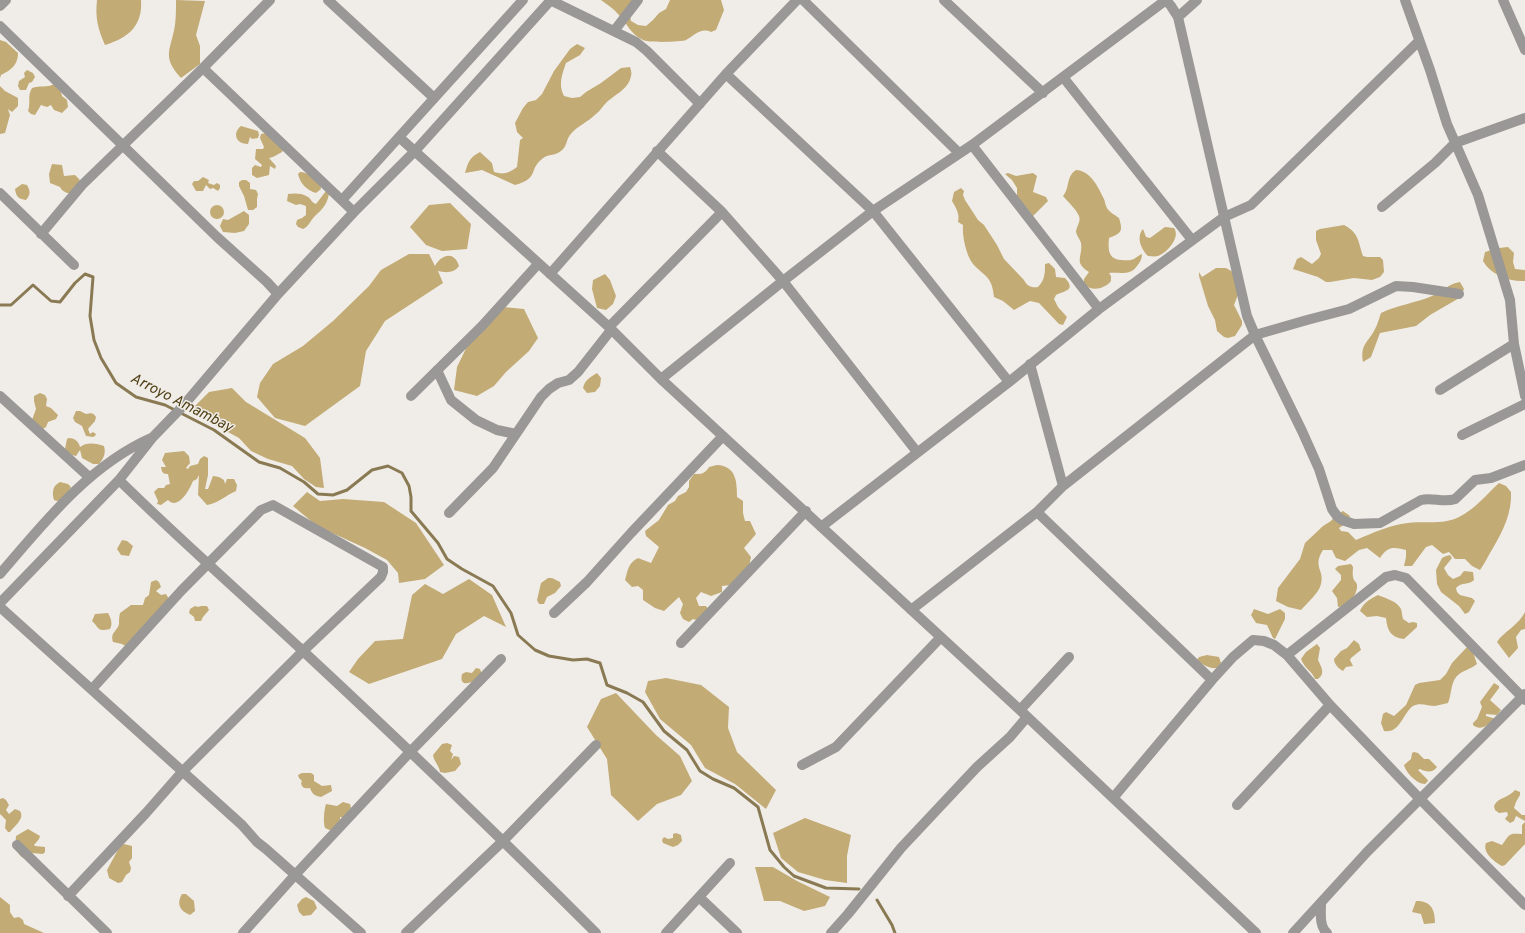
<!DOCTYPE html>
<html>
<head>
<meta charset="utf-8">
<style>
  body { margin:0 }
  canvas { display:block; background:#f0ede8 }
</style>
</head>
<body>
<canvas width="1525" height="933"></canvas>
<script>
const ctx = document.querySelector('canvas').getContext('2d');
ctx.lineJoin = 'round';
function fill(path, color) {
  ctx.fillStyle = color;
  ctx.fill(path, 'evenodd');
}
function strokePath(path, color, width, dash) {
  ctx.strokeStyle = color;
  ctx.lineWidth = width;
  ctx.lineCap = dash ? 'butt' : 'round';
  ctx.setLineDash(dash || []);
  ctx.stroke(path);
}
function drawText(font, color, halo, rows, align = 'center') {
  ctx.font = font + ' Overpass,sans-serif';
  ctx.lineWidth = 3;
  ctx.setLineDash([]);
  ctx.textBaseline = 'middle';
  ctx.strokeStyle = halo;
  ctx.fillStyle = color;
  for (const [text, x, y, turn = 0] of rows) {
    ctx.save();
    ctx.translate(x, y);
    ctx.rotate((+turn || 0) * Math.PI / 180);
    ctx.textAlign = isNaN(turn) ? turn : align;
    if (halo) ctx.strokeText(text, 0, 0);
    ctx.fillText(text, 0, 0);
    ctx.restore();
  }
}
const forest = new Path2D(`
  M97,0H141C143,26 128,38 105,45C98,29 95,18 97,0Z
  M176,0L205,1L196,35L200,46V64L181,78C161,56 171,50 175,25C176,17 176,8 176,0Z
  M601,0H642L630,16L631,21L638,25L646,26L653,20L659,13L666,9L670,0H721L724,10L716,30L711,32C701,27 695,35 686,40C682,42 648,43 643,40C630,34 627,23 618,14C613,8 606,4 601,0Z
  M0,40L6,42L18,53C18,65 11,70 1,75L0,78Z
  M577,44L585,48L580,55L566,63C562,75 558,84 564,96L572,98L580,97L586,92L601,83L621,68L630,67C631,70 632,74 631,76C629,89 614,95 606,103C603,106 600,111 596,114C588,122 577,126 570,135C566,140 567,147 561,151C555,156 547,154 542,159C528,170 540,178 515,185L482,170L465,173C468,162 470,157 480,152L492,163L494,172C504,175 509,173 517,167L520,140L523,138L517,132L515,123L523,108L528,102L536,100L542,94L554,71L570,49Z
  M27,70L33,73L35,77L32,82L29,83L26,90H20L18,86L19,81L25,77L24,73Z
  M54,84L61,92L62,96L67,100L68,107L62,113L54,110L51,105L47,107L41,105L35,115L31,114L28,111C31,102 27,96 32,88C40,85 47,88 54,84Z
  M0,86L5,91L18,98V106L12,112L8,109L10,115L5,133L0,134Z
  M241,126L258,131L259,135L258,138L252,139L250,137L248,144C236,144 232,133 241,126Z
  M266,133L284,148L282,152L273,157L269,158L276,166L275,169L270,166L269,175L257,178L252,175V168L255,165L261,167L262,165L255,159L256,149H263L264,147L260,138L261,134Z
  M52,164L62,165L64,176L75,175L79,179L82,185L74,194C68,193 63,193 60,187L50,183L49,174Z
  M1076,170C1091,171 1098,187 1104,199C1105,201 1105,205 1107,208C1110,213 1114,214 1119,218C1123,231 1122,233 1109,238C1108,249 1108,259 1121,260C1125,260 1130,261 1134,259C1137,257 1139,255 1142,254C1142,259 1140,262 1137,266C1130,276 1120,272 1109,273L1111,276V281C1105,289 1091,292 1084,284V279L1089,272C1073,262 1083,257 1081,243C1080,239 1076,235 1076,231C1077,226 1081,221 1079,216C1076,209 1068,202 1063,196C1070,188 1066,176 1076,170Z
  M300,172C307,172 314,178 320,182L321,189L316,193C306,190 300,183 298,174Z
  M1008,173L1016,176L1033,173L1037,176L1033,192L1046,197L1048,201L1033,216L1017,196V188L1012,180L1005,174Z
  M203,177L209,180L208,183L214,185L217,183L220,185V188L218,191L213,188L210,189L206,185L203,191H196L192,184L194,181H198Z
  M242,180H246L250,183V189L256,190L258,194L257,199V207L253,210H248L244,196L239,186V182Z
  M22,184L27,185C31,192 30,195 26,200C19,199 16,197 15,189Z
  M961,188L964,191L963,195L965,200L978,220L984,225L997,245L1004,259L1024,280C1027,286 1031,288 1038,287C1045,280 1045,273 1045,264L1049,263L1055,269L1056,277L1065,278C1077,291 1063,291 1056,295L1054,299L1058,307L1067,317L1063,325L1059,324L1039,303L1030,301L1014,310L1003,301L994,297C992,276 985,277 973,264C966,255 962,236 963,225L958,222C960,214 956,208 952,201L954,192Z
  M326,191L329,194C327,204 323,209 316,215C310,220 310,226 303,229L298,227L296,224L297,220L302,218L306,215V206L300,204L296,205L287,201L288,194C294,193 303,193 308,197C312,200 311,202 316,204Z
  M450,203L471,224L467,249L442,251L426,245L410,227L429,205Z
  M210 212a7 7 0 1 1 14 0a7 7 0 1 1-14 0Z
  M244,211L249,215V224L244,231L235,233L223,232L220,226L223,219L228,220Z
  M1344,225C1359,233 1358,241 1363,256L1367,257H1380L1383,260L1384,272L1380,277L1372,280L1354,278L1330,282H1326L1318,277L1293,269L1297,259L1301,257L1312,264L1319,258L1321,254L1316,240V231L1320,229Z
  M1165,227L1174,228C1181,237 1167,253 1158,256C1154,257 1151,256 1148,256C1141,249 1136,237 1143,229L1146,237L1150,238Z
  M1508,247L1514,253L1513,262L1515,269L1525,270V281C1509,282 1491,275 1483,261L1485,252L1499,248Z
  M409,254H429L435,266C441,255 454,250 459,266C454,273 446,273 438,271L443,283L385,321L366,351L360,386L305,426L275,418L257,397L260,383L273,364L303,346L333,321L369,286L381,270Z
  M1216,268H1226L1233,272L1239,292L1234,305L1242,321V325L1235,336L1228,338L1224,337L1217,331L1215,320L1208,306L1199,276V272L1202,277Z
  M605,274L610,280L616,296L613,304L606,310L597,308L592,289L593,280Z
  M1460,282L1464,289L1461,297L1430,315L1416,326L1380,333L1371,357L1363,362C1360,344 1368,343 1375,329C1378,324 1379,318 1381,313C1397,305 1416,303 1432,296C1443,292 1447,284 1460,282Z
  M503,307L524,309L538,338L529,351L506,372L494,386L477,396L454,390L457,367L474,332Z
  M597,373L601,378L600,386L595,392L587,393L583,388C585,380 590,377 597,373Z
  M232,388L246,402L305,438L320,458L324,488L316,487L304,479L292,466L268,459L251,451L239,438L191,412L193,408L209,392Z
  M40,393L45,395L47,399L46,406L51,408L58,415L56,419L48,422L46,427L43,429L36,426L32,420L36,409L34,401V396Z
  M76,411H80L86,414C91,413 93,412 96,417L95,421L88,429L90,434L93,432L96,434L95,436L93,437L86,436L82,426L75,422L73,418Z
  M69,438C75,438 79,442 80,447C86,442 96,443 104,446C106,453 104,458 99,464H93L82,458L80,450L76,456L72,455L65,449L67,439Z
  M184,451L189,456L190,463L186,468L188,469L190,466L198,464L200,459L204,456L208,458V475L205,489H208L213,476L219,477L224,480L225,484L227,479H234L237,485L236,491C226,495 219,503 207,505L198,495L199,475L197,479L193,481C190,489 178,511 168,500L161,505L157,504L158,501L154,492L158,488H164L166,485L170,484L168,474C163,474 162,473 161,467H166L162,460L165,453Z
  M717,465C736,466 737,481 737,497L743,501V513L745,521H750L756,534L744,548L751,557C746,581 747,583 722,586V592L711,596L701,592L696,598L699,606H706L712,615L700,621L693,619L689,622L683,619L680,613L683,604L679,597L664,611L655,608L643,600V590L638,586L632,587L625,580C628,570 628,563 638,558L651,563L659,547L646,536L645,531L659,520L668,505L675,501L678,496L686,492L689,487V481L694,474C701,474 705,474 709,467Z
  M60,482L68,484L71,487L68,493L60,502L54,500C52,493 52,486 60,482Z
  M1499,483L1506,486L1511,492C1512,513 1503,531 1493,548C1488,556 1485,563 1480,570L1472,566L1465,559H1455L1449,552L1443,554L1432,545L1426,547L1412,566H1404L1406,557V550C1393,547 1388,546 1380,558L1367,548L1359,550L1345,561L1336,558L1332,550H1323C1312,567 1325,570 1321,584C1319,593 1307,603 1301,610L1288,607L1276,601L1278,588L1300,559L1305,543L1323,526L1331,521L1336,515L1343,511L1350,516L1347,523L1339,528L1341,531L1348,532L1356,540C1373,533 1389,525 1408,523C1424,521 1444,525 1459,517C1475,509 1486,495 1499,483Z
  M307,492L320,501L343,499L384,502L416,523L444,565L425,579L399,583L398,573L387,560L365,548L317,526L293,506Z
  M122,540L127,541L133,546L129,556L121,555L117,549Z
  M1450,555L1452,558L1444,568L1448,575L1453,579L1460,576L1464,571L1473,572L1474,580C1468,586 1462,581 1456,588L1457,592L1460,595L1472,598L1475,601L1469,612L1465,614L1459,606L1441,592L1437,584L1436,570L1442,558L1446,556Z
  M1351,564L1353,567C1353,571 1352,576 1354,580C1356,583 1356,581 1357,585C1358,595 1347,607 1338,607L1337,598L1332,591L1341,580V575L1335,569L1338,566Z
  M548,578H552L560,582L561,586L555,593L547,597L544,604H539L537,600L541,583Z
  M469,579L492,595L506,627L484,616L456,634L442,659L369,684L349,672L358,659L375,641L403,639L412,595L425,584L443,594Z
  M156,580L159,582L161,587L156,591L161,595L166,594L169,599L129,648L122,644L113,642C110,632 117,632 119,624C119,620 119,617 120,613L131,605H143L145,598L149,595L151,582Z
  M1378,595C1385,598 1397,601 1401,609C1402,612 1402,615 1403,619L1409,623L1413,622L1417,623V627L1404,639C1391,638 1387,630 1386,618L1377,616L1367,617L1360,611C1363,603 1370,599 1378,595Z
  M195,606L198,607L201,606H207L209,610L203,617L201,621H195L194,617L189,613L190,609Z
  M1254,609L1268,614L1280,609L1285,613V619L1275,639L1273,638L1267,625L1256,623L1251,615Z
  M1525,612V629L1521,630L1516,637L1518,648L1509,658L1497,642C1503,632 1519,625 1525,612Z
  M108,613C111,618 113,624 110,629C96,632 100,628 92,621L95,614Z
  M1354,640L1359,644L1361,650L1351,658L1350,660L1353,666L1346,667L1343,671C1339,669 1334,664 1334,659L1341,651L1347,648Z
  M1317,644L1320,648L1318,660C1321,667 1326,673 1318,679H1315C1312,671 1304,668 1301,659L1306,652Z
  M1467,647L1473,652L1477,664C1471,669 1463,670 1457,676C1450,684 1452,694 1448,703C1444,704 1439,705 1435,706C1428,706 1420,702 1413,706C1403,713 1400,734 1384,731L1381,723L1383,714L1386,712L1394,716L1406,705L1415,685L1419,683L1440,680L1446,674L1452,663Z
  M1207,655L1219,657L1221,663L1217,668C1210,669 1203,665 1197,660L1199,657Z
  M476,668L480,669L483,677C476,680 458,691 462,674L466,672L472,673Z
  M666,678L701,685L729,707L728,728L737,752L776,790L766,809L735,784L705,768L691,745L660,719L645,692L648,681Z
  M1494,683L1499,686V688L1490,700L1501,710L1497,715L1486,714V716L1496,719C1488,724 1481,732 1473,725V723L1477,719L1482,707L1480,702Z
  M616,693L656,735L680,756L692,781L681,795L657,804L638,821L611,795L607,759L587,727L601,699Z
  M447,743L452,745L450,751L453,754L451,760L454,756L459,757L461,764L455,771L445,773L440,772C439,765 434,762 433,755L442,744Z
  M1414,752L1418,753L1424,759H1429L1437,767C1433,773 1426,772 1420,769L1418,770L1427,779L1428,781L1425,784C1417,784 1406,773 1404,765L1411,759L1412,753Z
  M302,773H311L314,775V781L322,786L331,785L332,791L321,797C315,796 312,794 310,788C305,789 302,788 301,783L302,781L299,778L298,775Z
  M1515,790L1520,792V795L1516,802L1514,808L1522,815H1525V821L1516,816L1514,821L1510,823L1505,819L1508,815L1507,812L1499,813L1495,810L1494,806C1498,797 1509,798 1515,790Z
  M3,798L6,800L9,805L6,810L9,814L15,809L20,811C25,819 15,825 10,832H8L5,828L6,820L0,814V799Z
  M343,802L350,804L351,808L344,818L340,817V822L332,831L325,828C323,822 324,810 326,804L337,806Z
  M805,818L851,835L847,856V883L825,880L798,872L781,858L773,833Z
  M1525,822V844L1505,865L1502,866C1495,862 1482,853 1486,843L1492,841L1502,845C1510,834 1508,833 1522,834V825Z
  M28,829L40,836L39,839L34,845L35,846L45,847V852L43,854L32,853L25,859C16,855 15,845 16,836Z
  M676,833L681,835L682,841L678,845L673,847L663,843L662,840L664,837L668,839L673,838V834Z
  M124,844L132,846V858L129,862L131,868L130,872L126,875L122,882L118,883L109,878L107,870L120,846Z
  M755,867H773L797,881L830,897L825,906L804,911L780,901H764Z
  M182,894H186L194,901L195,911L190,915C180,911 176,904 182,894Z
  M0,897L10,905V912L14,918L19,917L23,920L24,924L44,933H0Z
  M306,897L314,901L317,908L311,915L303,916L299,912L297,905L302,899Z
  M1416,901C1431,901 1435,909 1435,923L1424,924L1421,914L1412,912Z`);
const stream = new Path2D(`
  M0,305H11L33,285L51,301L60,302L75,283L85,274L93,277L90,316L94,340L101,358L116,383L136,397L165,405L214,430L259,462L280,468L304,482L318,494L333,495L347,490L372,470L388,466L402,473L409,486L411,497V511L438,543L447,559L462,569L493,586L511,613L518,635L535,650L549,656L573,660L587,659L600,663L607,685L627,693L643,702L664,731L687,750L700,771L713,779L734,788L758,807L770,850L784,867L794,876L826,888L859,889
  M877,900L892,925L895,933`);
const minor = new Path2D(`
  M328,0L433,97
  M550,0L636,42L647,51L700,104
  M803,0L959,153
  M944,0L1043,93
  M1405,0L1430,70L1447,124L1478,195L1510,300L1514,344L1525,396
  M1503,0L1525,50
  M0,6L6,0
  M1178,17L1197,0
  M0,26L217,237L267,282L278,294
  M614,31L638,0
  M203,68L354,212
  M726,74L873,211L1009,382
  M1063,77L1192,240
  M399,137L609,327L661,379L1020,710L1256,933
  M972,145L1099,309
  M657,151L722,212L783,281L917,452
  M0,193L74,265
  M343,199L523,0
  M1382,207L1435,163L1455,143L1525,118
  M41,234L82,185L203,68L270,0
  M550,274L726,74L797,0
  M1459,294L1413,287L1396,286L1349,309L1307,320L1255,335L1302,431L1319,469L1332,509L1337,516L1342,520L1354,524L1380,523L1421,500C1432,497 1444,503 1455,499L1475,480L1491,478L1525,465
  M609,327L722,212
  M1030,364L1063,486
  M437,370L451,400L476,420L497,430L516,434
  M661,379L783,281L873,211L972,145L1166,0
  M1440,390L1514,344
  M0,396L89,477
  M411,396L482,326L538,264
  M1462,435L1525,404
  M119,480C179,539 242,594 303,651C402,743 500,837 596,933
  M1037,512L1212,680
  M449,513L493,468L541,397L549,389L558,383L569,380L578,372L611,330
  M821,527L1009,382L1099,309L1224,217L1251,205L1419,41
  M0,574C44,523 88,466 151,438
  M0,603L119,480L153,437L183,406L278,294L354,212L415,151L551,0
  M0,607L242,825L257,842L266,849L361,933
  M911,610L1037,512L1063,486L1255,335L1247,316L1178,17L1171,6L1166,0
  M554,613L587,582L631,533L723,436
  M681,643L806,511
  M1287,655L1386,577L1395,575L1406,578L1525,700
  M1020,710L1069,657
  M802,765L836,747L941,637
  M1113,798L1212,680L1233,657L1253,640L1264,641L1274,645L1287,655L1330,705L1419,798L1525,905
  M1237,805L1330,705
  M17,845L107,933
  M68,896L146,813L182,772L303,651L381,577L383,572V567L273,505L261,510L181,591L92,689
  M699,897L737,933
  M1321,903C1321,913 1319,926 1327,933
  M243,933L295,875L410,752L501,659
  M406,933L503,841L596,745
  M666,933L730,863
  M831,933L848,914L901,848L977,767L1010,737L1027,717
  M1293,933L1367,852L1525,694`);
const waterNames = [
  ["Arroyo Amambay",181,404,27]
];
fill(forest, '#c3ab75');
strokePath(stream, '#8a7a54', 3);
strokePath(minor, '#999896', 10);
drawText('italic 15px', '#503f14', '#f0ede8', waterNames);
</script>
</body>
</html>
